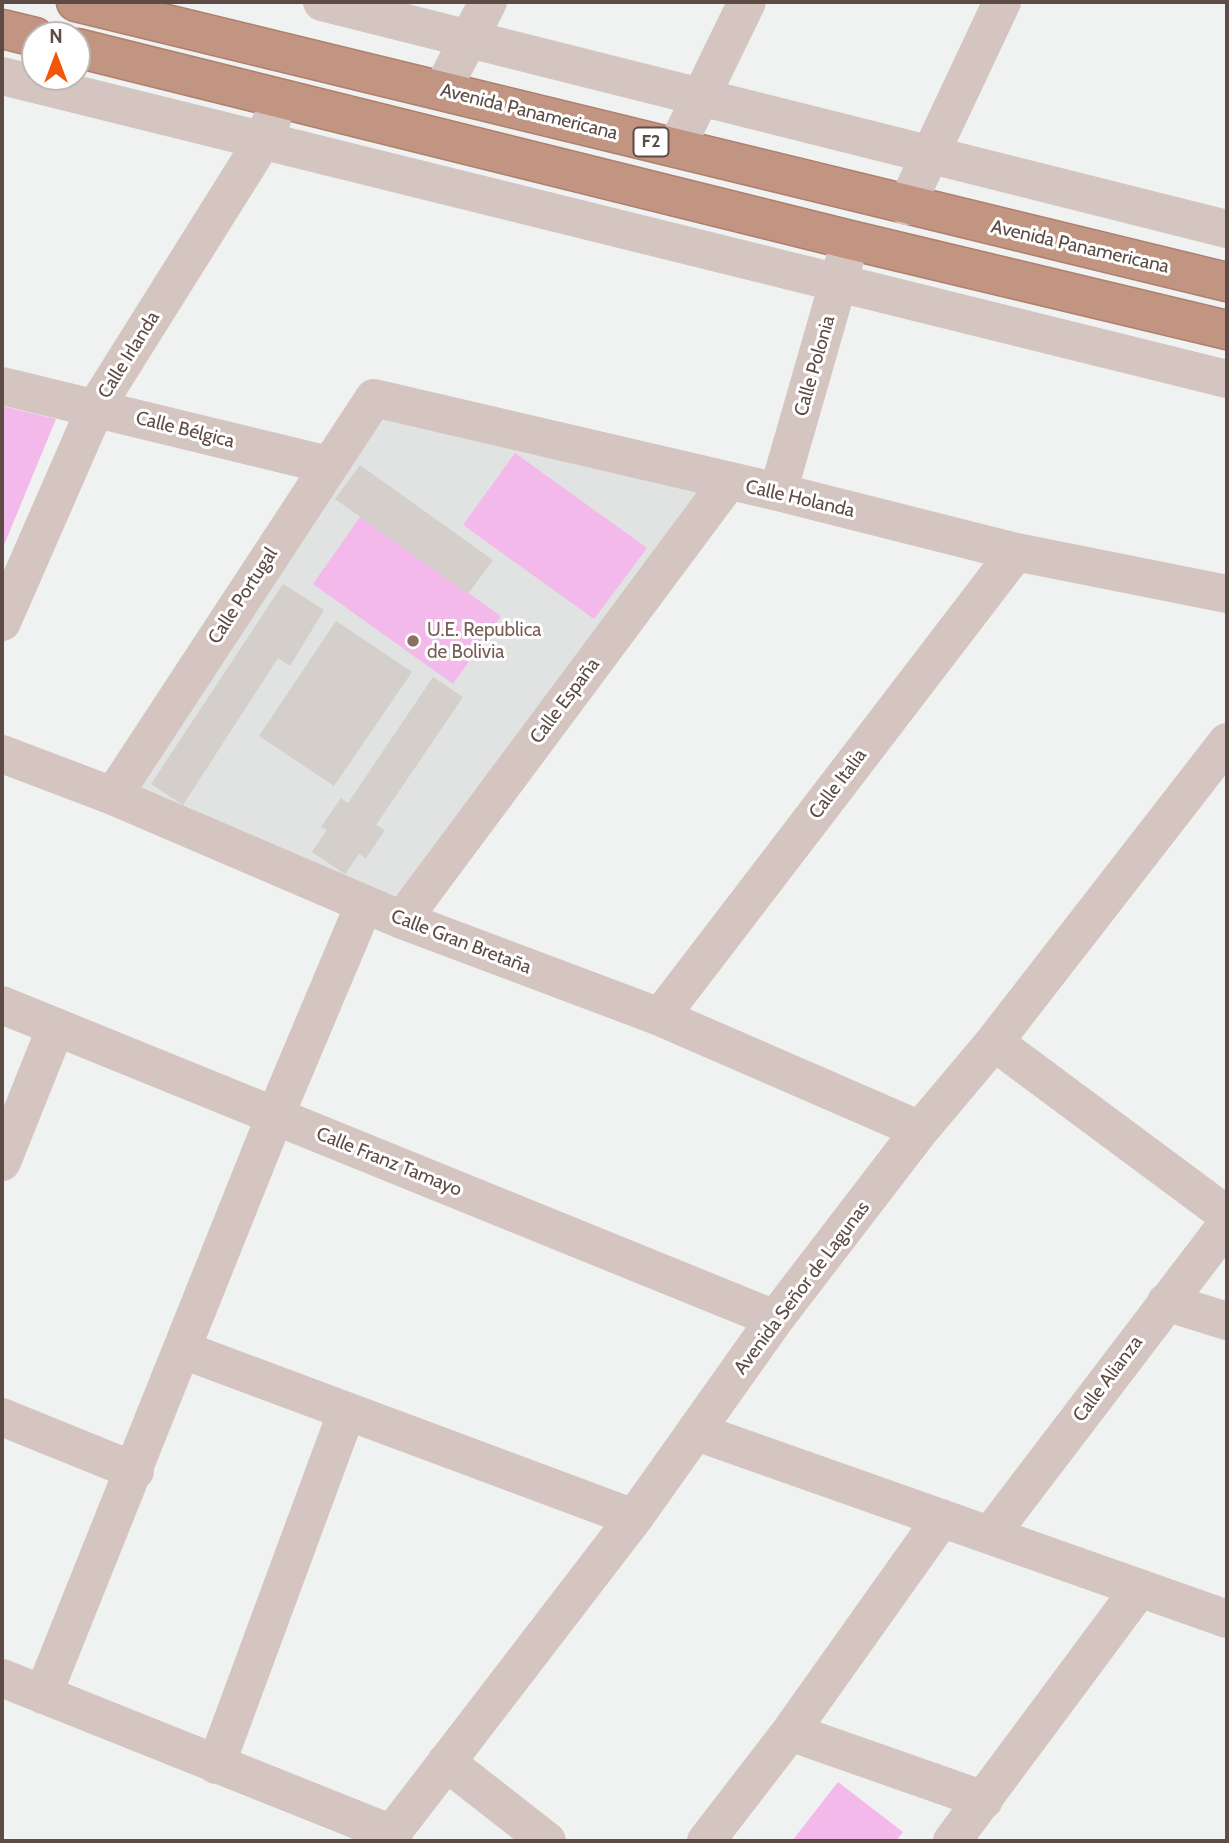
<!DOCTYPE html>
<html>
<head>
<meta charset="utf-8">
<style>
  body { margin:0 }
  #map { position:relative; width:1229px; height:1843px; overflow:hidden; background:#eff2f1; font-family:Cabin,sans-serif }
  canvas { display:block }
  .frame { position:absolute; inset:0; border:4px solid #5e4b45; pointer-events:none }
  .north { position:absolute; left:21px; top:21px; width:70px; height:70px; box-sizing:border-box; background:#fff; border:2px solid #bfb7b5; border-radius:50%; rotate:0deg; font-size:19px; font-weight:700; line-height:28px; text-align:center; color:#5e4b45 }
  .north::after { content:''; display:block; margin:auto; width:24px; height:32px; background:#f15709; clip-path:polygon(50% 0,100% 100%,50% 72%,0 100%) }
</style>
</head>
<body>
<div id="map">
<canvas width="1229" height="1843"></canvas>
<div class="frame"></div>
<div class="north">N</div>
</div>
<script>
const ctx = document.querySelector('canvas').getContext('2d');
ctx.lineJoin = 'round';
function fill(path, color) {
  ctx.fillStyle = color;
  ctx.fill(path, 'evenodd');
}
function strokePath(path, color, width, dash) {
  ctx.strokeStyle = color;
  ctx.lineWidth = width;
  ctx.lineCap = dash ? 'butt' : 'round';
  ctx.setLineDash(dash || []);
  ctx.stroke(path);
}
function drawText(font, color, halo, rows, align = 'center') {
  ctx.font = font + ' Cabin,sans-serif';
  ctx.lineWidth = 6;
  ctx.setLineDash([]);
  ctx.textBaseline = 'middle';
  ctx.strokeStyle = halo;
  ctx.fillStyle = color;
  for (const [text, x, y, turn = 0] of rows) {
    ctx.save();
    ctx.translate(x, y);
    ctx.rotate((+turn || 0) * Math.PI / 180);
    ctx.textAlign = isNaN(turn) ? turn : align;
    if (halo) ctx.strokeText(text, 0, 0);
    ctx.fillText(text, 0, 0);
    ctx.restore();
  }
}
const education = new Path2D(`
  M384,416L709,492L394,900L132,791Z`);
const green = new Path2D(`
  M2,406L56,419L2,550Z
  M515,453L647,548L594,619L463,525Z
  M360,517L501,616L453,684L313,584Z
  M838,1782L903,1832L896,1841H792Z`);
const building = new Path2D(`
  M360,465L493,560L468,594L335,499Z
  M283,584L324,610L290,666L278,658L183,805L151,784Z
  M336,621L412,672L334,786L259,736Z
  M433,677L463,697L376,825L385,830L366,858L359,854L345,874L312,852L327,830L321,827L341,798L348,803Z`);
const minor = new Path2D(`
  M322,2L1227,229
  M2,76L1227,379
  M442,90L488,2
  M676,148L747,2
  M906,206L1002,2
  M2,386L328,465
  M778,492L845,259
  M2,622L96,407L257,150L272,120
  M2,754L113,796L402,920L660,1017L920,1130
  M113,796L374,398L778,492L1016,552L1227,594
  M402,920L728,482
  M2,1005L775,1319
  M660,1017L1016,552
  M994,1042L1227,1215
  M2,1162L56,1027
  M1166,1302L1227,1321
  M183,1350L634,1518
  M2,1417L135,1471
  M697,1432L1227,1619
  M990,1535L1227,1224
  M2,1678L392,1834
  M43,1695L275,1116L364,905
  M790,1732L984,1800
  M446,1762L547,1841
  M216,1765L347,1411
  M386,1841L634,1518L775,1319L920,1130L994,1042L1227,742
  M706,1841L790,1732L942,1518
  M952,1841L1140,1588`);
const highway = new Path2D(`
  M76,2L1227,282
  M2,29L35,37
  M77,48L850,240L1227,330`);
const markers = [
  [413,641,7,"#8d6e63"]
];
const shields = [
  [651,142,35]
];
const shieldNames = [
  ["F2",651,142]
];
const streetNames = [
  ["Avenida Panamericana",529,112,14],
  ["Avenida Panamericana",1080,247,13],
  ["Calle Irlanda",129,355,-58],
  ["Calle Polonia",815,366,-74],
  ["Calle Bélgica",185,430,14],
  ["Calle Holanda",800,499,13],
  ["Calle Portugal",243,596,-57],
  ["Calle España",565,701,-53],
  ["Calle Italia",838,784,-53],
  ["Calle Gran Bretaña",461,942,21],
  ["Calle Franz Tamayo",389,1162,22],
  ["Avenida Señor de Lagunas",802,1288,-53],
  ["Calle Alianza",1108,1379,-53]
];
const educationNames = [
  ["U.E. Republica",427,630],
  ["de Bolivia",427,652]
];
fill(education, '#e0e3e2');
fill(green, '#f3b9ea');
fill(building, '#d4cfca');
strokePath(highway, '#ae806d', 41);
strokePath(minor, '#d5c5c1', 38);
strokePath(highway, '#c29482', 38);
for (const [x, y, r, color] of markers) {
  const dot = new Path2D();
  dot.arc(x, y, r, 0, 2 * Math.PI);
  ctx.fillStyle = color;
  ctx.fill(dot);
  strokePath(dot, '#fff', 2.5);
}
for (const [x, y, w] of shields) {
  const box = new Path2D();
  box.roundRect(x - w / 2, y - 14.5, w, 29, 5);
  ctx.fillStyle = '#fff';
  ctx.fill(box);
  strokePath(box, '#5e4b45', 2);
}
drawText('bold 18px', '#5e4b45', null, shieldNames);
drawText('19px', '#5e4b45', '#fff', streetNames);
drawText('19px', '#785e54', '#fff', educationNames, 'left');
</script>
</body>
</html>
